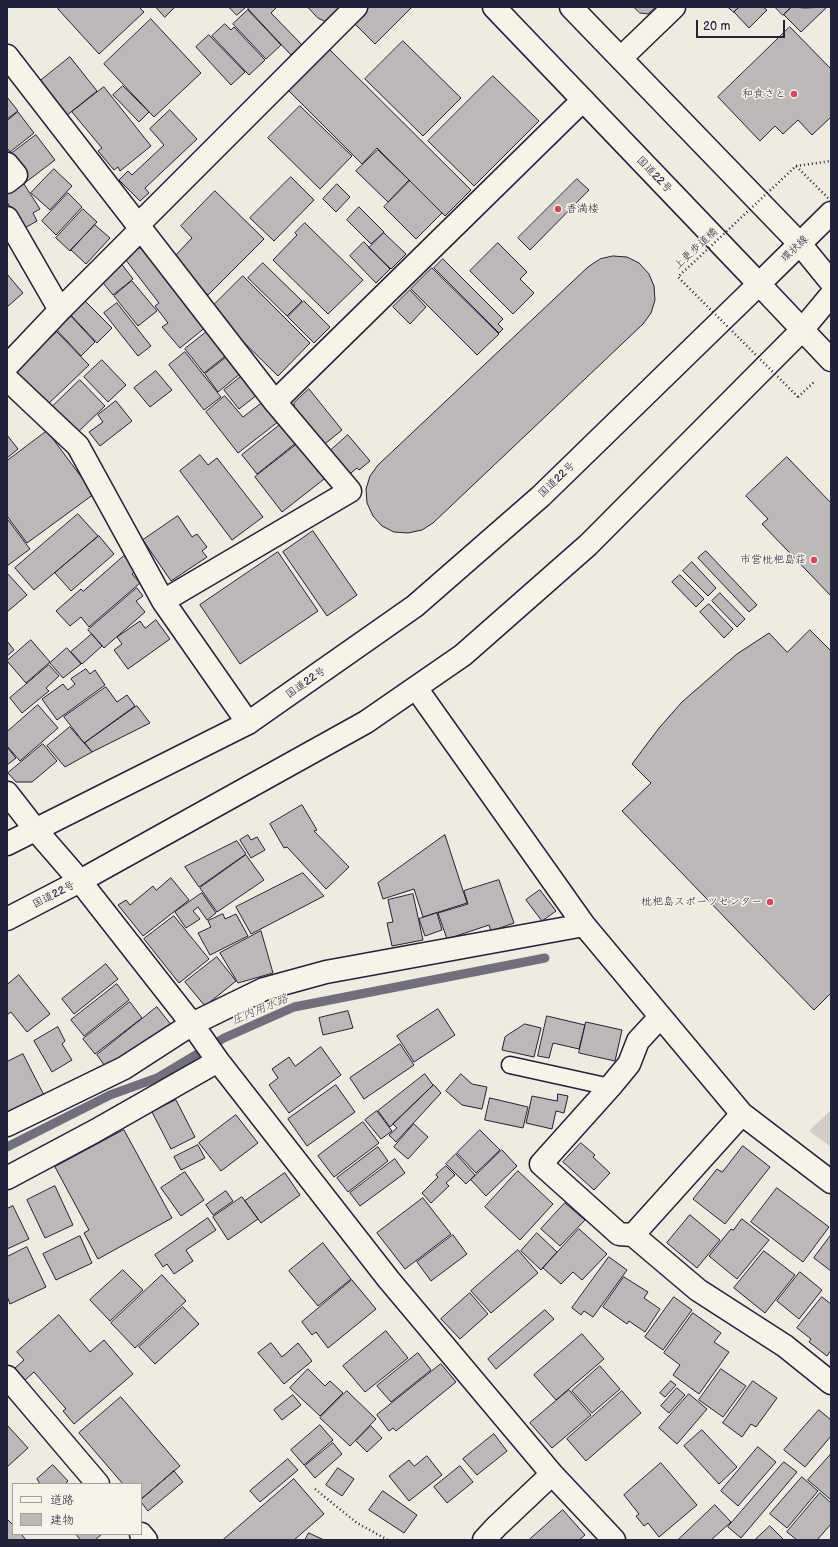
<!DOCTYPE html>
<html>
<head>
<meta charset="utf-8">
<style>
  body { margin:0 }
  #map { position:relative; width:838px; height:1547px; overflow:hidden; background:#eeebe1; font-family:"Balsamiq Sans","Klee One",sans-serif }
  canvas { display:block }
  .frame { position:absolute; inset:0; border:8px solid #22223b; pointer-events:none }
  .legend { position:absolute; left:12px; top:1483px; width:130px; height:52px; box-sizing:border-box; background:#f7f3e8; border:1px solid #a29fa3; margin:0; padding:5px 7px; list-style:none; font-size:12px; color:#22223b }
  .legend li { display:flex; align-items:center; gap:8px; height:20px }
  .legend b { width:20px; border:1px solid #a29fa3 }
  .scale { position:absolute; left:696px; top:20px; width:89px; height:18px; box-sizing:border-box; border:2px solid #22223b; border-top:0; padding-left:5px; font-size:12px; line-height:14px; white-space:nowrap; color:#22223b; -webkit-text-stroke:3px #f7f3e8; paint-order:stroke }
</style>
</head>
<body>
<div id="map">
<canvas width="838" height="1547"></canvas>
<div class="frame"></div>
<ul class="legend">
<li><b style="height:5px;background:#f7f3e8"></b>道路</li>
<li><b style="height:11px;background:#bbb8b7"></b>建物</li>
</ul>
<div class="scale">20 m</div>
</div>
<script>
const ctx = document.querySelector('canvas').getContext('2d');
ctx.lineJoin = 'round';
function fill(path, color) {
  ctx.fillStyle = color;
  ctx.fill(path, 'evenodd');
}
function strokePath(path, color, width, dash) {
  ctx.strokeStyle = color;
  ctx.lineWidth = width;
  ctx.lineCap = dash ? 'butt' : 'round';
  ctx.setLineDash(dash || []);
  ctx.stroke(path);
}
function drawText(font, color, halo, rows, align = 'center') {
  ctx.font = font + ' "Balsamiq Sans","Klee One",sans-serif';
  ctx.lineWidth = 3;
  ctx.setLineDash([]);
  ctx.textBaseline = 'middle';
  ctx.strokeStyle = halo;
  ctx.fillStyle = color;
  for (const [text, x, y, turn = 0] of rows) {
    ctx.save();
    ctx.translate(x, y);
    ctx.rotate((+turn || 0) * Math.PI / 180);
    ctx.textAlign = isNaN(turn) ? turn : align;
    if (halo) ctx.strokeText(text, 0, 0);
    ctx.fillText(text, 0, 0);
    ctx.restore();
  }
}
const green = new Path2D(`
  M831,1110V1147L809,1131Z`);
const stream = new Path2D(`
  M7,1147L110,1095L157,1078L224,1038L294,1007L545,958`);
const building = new Path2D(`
  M60,7H139L144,12L99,54L58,9Z
  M156,7H175L165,17Z
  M229,7H246L237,15Z
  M250,7H276V8L271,13L302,45L291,55L248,9Z
  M308,7H345L328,23L318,18Z
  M370,7H412L375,44L354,23Z
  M634,7H656L648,14L640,13Z
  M728,7H739L734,12Z
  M740,7H763L767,10L749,28L734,12Z
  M775,7H791L783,15Z
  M792,7L805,8L827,7L801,32L784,15Z
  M248,10L281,45L266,59L233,24Z
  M151,19L201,73L154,117L104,64Z
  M225,24L231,30L234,27L265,60L249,75L212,36Z
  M790,27L831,69V117L812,135L798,120L783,134L775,126L760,141L718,97Z
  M209,35L245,72L231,85L196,47Z
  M403,41L461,98L423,136L365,79Z
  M329,49L471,190L445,216L377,148L362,164L288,90Z
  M70,57L97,91L66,116L39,82Z
  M493,76L539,121L474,186L428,141Z
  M123,86L149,112L139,122L113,95Z
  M104,87L151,146L120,171L118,167L114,170L98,151L102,148L72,112Z
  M7,97L18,111L7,119Z
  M300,106L352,156L320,189L268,138Z
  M170,110L197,139L145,188L149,193L140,201L119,180L128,171L132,175L164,145L150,129Z
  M18,112L34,133L10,152L7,148V121Z
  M36,135L55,160L26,182L7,157Z
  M378,150L409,180L388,202L356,171Z
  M54,169L72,186L50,210L31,193Z
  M291,177L314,200L274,241L250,218Z
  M577,179L589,190L530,250L518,238Z
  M410,181L442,213L416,239L384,207Z
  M24,184L40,209L33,213L37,221L23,229L7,202V194Z
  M337,184L350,197L336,212L323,199Z
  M215,191L264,239L208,295L172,259L192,238L181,226Z
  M68,193L82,207L56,235L42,221Z
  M359,207L384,232L371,244L347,220Z
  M83,209L97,222L70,251L56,238Z
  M305,223L363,280L328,314L273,260L297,235L295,233Z
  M95,225L110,238L86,264L71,250Z
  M384,233L406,254L391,269L369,248Z
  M364,242L390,269L376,283L350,256Z
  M498,243L527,272L520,279L534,293L513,314L470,271Z
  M131,248H144L207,326L180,348L162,327L168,323L155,306L159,303L122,255Z
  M613,256L627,257L639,263L649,274L654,286L655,300L651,313L643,324L433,523L422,530L408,533L394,532L382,526L373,516L367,503L366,489L370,476L378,465L588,267L600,259Z
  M443,259L503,319L498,324L503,329L499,333L434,268Z
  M120,262L133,279L113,295L99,278Z
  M263,263L302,301L287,316L248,278Z
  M432,268L499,334L477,355L411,289Z
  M7,274L23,293L7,307Z
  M243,276L310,343L278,376L210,309Z
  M132,281L157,311L138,326L114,296Z
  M410,290L426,307L410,324L393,307Z
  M82,298L112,328L97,343L68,312Z
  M304,301L330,327L314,343L288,317Z
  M117,303L151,346L138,356L104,313Z
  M68,313L95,342L81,356L54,327Z
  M209,330L228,354L204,373L185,349Z
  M57,332L89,365L47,405L15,372Z
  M185,352L221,397L204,410L169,365Z
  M228,356L241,373L218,392L205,374Z
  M102,360L126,385L108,402L84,377Z
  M156,371L172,390L150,407L134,388Z
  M242,376L257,395L239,409L224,390Z
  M80,380L105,406L77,433L52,407Z
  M309,389L342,430L320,448L294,416V403Z
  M225,396L243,417L264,401L279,421L238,453L206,412Z
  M116,401L132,421L100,446L89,432L103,422L98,415Z
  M281,424L296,443L257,474L242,455Z
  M47,431L94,494L27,543L7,516V461Z
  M7,435L18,449L7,458Z
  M348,435L370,461L359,470L357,468L346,477L330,451Z
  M301,441L328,476L282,512L255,477Z
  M200,455L208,465L217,458L263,517L232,540L180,471Z
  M787,457L831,503V596L762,524L768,519L746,496Z
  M78,514L98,536L34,590L15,568Z
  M178,516L192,537L197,534L207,547L202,551L207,557L171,581L143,540Z
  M7,520H8L30,549L7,566Z
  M313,531L357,595L327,616L283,552Z
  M99,536L114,554L71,591L55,573Z
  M706,551L757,605L749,612L698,558Z
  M278,552L318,611L240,664L200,605Z
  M124,556L137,570L132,574L140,583L89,627L81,617L70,626L56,611L81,589L83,591Z
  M692,562L716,588L708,596L683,571Z
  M7,573L27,595L7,612Z
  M680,575L704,599L696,607L672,582Z
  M137,588L143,596L136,601L145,612L104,648L88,630Z
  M720,593L745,619L737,627L712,601Z
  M709,604L733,629L724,638L700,612Z
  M156,620L170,639L128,669L114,650L122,644L117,637L140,621L145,628Z
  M810,630L831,651V993L814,1010L622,811L651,783L632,764L659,728L682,702L737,654L769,633L787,652Z
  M92,634L102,646L82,664L71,652Z
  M31,640L50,662L26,683L7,661Z
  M7,641L14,650L7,656Z
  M67,648L81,664L63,678L50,663Z
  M49,665L59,676L46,688L49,691L22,713L10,698Z
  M86,669L90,674L95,670L105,685L57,720L42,699L63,684L68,690L75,684L71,679Z
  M106,687L117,702L127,695L135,706L84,743L64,717Z
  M38,705L58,728L20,761L7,746V732Z
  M137,706L150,723L92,752L85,743Z
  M70,727L92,752L65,767L47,746Z
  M43,744L57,761L32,782H16L8,773Z
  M7,747L16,758L7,765Z
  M302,805L317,830L314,831L349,867L326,889L287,847L284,848L270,824Z
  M248,835L251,840L257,837L265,850L251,858L240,840Z
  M445,835L467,903L423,917L414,889L383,899L378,883Z
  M237,841L246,854L199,887L185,867Z
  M246,855L264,880L217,912L200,888Z
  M303,873L324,896L251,934L236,907Z
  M171,878L189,900L143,936L118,905L126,900L130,905L153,886L156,890Z
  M499,880L514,923L491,931L489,925L447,939L438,913L468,904L464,891Z
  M540,890L556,911L542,921L526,900Z
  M202,893L216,913L207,920L198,907L193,911L200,919L186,928L175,912Z
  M413,894L423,940L392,946L387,923L393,922L388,900Z
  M437,913L442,930L425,936L419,919Z
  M223,914L225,919L236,914L248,936L210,955L198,933L211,927L208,921Z
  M174,916L209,959L179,983L144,939Z
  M261,931L273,973L238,983L220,953Z
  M217,957L236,981L205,1006L185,982Z
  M106,964L118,979L74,1014L62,999Z
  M19,975L50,1014L27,1032L11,1012L7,1015V985Z
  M117,984L129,1000L84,1036L71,1020Z
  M130,1002L142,1018L95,1054L83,1039Z
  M157,1007L172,1026L105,1066L97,1055Z
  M438,1009L455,1035L414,1062L397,1036Z
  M348,1011L353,1028L323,1035L319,1018Z
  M547,1016L585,1025L579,1049L553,1043L549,1058L538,1056Z
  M586,1022L622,1030L615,1061L579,1053Z
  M525,1024L541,1028L534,1057L502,1050L505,1037Z
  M58,1027L65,1041L62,1044L72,1060L52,1072L34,1041Z
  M400,1044L414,1065L364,1099L350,1078Z
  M321,1047L341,1075L289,1113L269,1085L278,1078L272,1069L289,1057L295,1066Z
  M23,1054L46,1099L7,1119V1062Z
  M425,1074L433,1085L390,1127L378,1111Z
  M461,1074L472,1084L487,1087L482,1109L462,1105L446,1091Z
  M336,1085L355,1112L307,1146L288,1119Z
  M434,1085L441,1093L396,1142L389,1135L397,1128L393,1124Z
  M558,1094L568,1096L564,1113L556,1111L552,1129L526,1123L532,1096L557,1101Z
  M490,1098L528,1107L523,1128L485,1120Z
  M176,1100L195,1137L171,1149L152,1112Z
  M377,1111L392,1131L381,1139L365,1120Z
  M236,1115L258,1143L221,1171L199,1143Z
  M363,1122L379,1143L334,1177L318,1156Z
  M414,1124L428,1137L408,1159L394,1147Z
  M124,1130L172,1218L98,1259L84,1233L89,1230L55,1167Z
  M480,1130L500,1150L476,1173L457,1153Z
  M581,1143L595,1155L593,1157L610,1173L594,1190L563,1162Z
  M198,1145L205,1158L181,1170L174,1157Z
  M743,1146L770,1167L725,1224L693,1199L717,1169L722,1172Z
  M378,1147L388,1161L348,1192L337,1178Z
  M502,1150L517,1166L486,1196L471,1180Z
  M456,1154L475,1175L466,1184L446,1164Z
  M395,1159L405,1173L360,1206L350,1193Z
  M446,1166L455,1175L446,1183L449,1186L431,1203L422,1193L438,1177L436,1175Z
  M518,1171L553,1204L520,1240L485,1207Z
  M185,1172L204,1200L181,1216L161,1188Z
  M285,1173L300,1195L261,1223L245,1201Z
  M55,1186L73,1225L45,1238L27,1200Z
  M777,1188L829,1227L803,1262L751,1222Z
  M226,1191L233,1201L213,1215L206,1205Z
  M242,1197L258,1219L228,1240L213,1217Z
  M423,1198L451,1234L405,1269L377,1233Z
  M565,1203L585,1220L560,1246L541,1229Z
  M13,1206L29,1239L7,1249V1209Z
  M690,1215L720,1240L697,1268L667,1243Z
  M208,1218L216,1230L186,1250L193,1261L174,1274L167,1264L163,1267L155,1255Z
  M742,1219L769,1240L737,1279L709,1256L731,1229L733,1230Z
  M579,1229L607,1254L582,1280L573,1272L561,1284L543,1268Z
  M537,1233L557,1252L541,1270L521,1251Z
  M453,1235L467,1254L431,1281L417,1262Z
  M831,1235V1271L814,1258Z
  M80,1236L92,1263L56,1280L43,1254Z
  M323,1243L351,1279L318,1306L289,1271Z
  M27,1247L46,1287L10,1304L7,1296V1257Z
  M518,1250L538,1273L491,1313L471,1291Z
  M764,1251L795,1275L765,1313L734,1288Z
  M609,1257L627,1270L593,1317L584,1311L581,1315L572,1308Z
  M123,1270L143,1290L110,1321L90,1300Z
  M800,1272L822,1290L799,1319L777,1301Z
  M162,1275L186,1301L135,1348L111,1323Z
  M624,1277L648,1292L644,1298L660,1309L645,1332L629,1321L627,1324L603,1307Z
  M352,1280L376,1309L328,1348L316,1332L312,1335L302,1322Z
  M470,1293L488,1314L460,1339L441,1319Z
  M674,1297L692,1310L663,1350L645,1337Z
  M822,1297L831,1304V1350L827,1356L809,1342L811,1339L797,1328Z
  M183,1307L199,1324L155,1364L139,1347Z
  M545,1310L554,1319L496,1369L488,1359Z
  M693,1313L721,1333L714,1342L729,1352L699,1394L673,1375L680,1365L664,1353Z
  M59,1315L90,1352L104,1340L133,1374L74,1424L63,1411L66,1409L34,1372L25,1380L15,1368L24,1360L17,1352Z
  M386,1331L408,1358L365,1392L343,1366Z
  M582,1334L604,1359L556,1400L534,1375Z
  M271,1343L282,1357L298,1343L312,1361L284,1384L258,1353Z
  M418,1353L431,1370L391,1402L377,1386Z
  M441,1364L456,1382L396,1431L393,1428L389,1431L377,1415Z
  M600,1366L620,1389L592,1413L572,1391Z
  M308,1369L325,1386L330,1381L343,1393L320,1416L290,1388Z
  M721,1369L746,1386L723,1417L699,1400Z
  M671,1381L676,1385L665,1397L660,1393Z
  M753,1381L777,1398L756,1427L751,1424L742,1437L723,1423Z
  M677,1388L685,1395L669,1413L661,1406Z
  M569,1390L591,1415L552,1448L530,1423Z
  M347,1391L376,1419L350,1446L320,1418Z
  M622,1391L641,1413L586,1461L567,1439Z
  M689,1394L707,1409L677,1444L659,1428Z
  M293,1395L301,1405L282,1420L274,1410Z
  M121,1397L180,1466L141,1499V1484H123L79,1433Z
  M819,1410L831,1420V1436L805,1467L784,1450Z
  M7,1425L28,1448L7,1467Z
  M320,1425L333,1440L304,1465L291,1450Z
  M371,1426L382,1438L367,1452L356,1441Z
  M702,1430L737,1467L719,1484L684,1446Z
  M494,1434L507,1451L477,1475L463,1459Z
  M333,1443L342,1454L315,1478L305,1466Z
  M758,1447L776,1462L738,1506L721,1491Z
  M831,1454V1500L808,1480Z
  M427,1456L442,1475L409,1501L389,1476L409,1460L414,1466Z
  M288,1459L298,1470L260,1502L250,1491Z
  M784,1462L797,1472L741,1538L728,1527Z
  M661,1463L697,1505L659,1537L648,1523L644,1526L636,1516L639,1514L624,1495Z
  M53,1465L68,1481L65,1484H40L37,1479Z
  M460,1466L473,1482L447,1503L434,1487Z
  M338,1468L354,1479L342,1496L326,1485Z
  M174,1471L183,1482L148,1511L141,1502V1500Z
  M802,1477L818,1491L787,1528L770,1514Z
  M294,1479L324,1514L294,1540H223Z
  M383,1491L417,1515L404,1533L369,1510Z
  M820,1493L831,1503V1524L817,1540H797L787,1532Z
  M715,1505L731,1522L711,1540H678Z
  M563,1510L585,1535L579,1540H529Z
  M7,1519L13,1525V1534H21L26,1540H7Z
  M770,1526L784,1540H755Z
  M309,1533L324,1540H305Z
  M76,1534H102L95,1540H81Z`);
const path = new Path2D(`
  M796,166L831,161
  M798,397L815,381
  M315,1489L357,1523L388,1540`);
const service = new Path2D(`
  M510,1065L610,1087`);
const minor = new Path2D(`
  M7,56L275,402L350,491L163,601
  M621,58L674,7
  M7,164L16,175L7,182
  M7,218L60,310
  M138,225L356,7
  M7,366L60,310L141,229
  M7,379L78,446L163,601L248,723
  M275,402L583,100
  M416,688L584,925L742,1114L831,1182
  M7,793L35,829L80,881L192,1024L218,1061L389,1280L552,1474L614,1540
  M742,1114L633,1235L698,1290L785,1346L831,1383
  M7,1125L124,1068L192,1024L264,989L326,972L584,925
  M7,1178L95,1131L218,1061
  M633,1235L619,1234L541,1164L610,1087L629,1064L638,1041L660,1017
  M7,1377L98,1484
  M141,1534L146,1540
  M484,1540L496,1527L552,1474`);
const primary = new Path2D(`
  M831,213L759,284L831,360`);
const trunk = new Path2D(`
  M571,7L800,244L831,282
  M7,844L248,723L415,606L541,496L759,284L494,7
  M7,919L80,881L366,722L463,655L588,545L802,330L831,295`);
const pathBridge = new Path2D(`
  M798,397L678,277L796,166L831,201`);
const markers = [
  [794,94,4,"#d1495b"],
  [558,209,4,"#d1495b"],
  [814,560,4,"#d1495b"],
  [770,902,4,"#d1495b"]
];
const poiNames = [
  ["和食さと",786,94],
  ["香満楼",566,209,"left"],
  ["市営枇杷島荘",806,560],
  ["枇杷島スポーツセンター",762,902]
];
const streetNames = [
  ["国道22号",654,175,46],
  ["上更歩道橋",696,249,-43],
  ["環状線",795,249,-44],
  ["国道22号",557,480,-44],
  ["国道22号",306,683,-35],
  ["国道22号",54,895,-27]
];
const waterNames = [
  ["庄内用水路",260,1010,-23]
];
fill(green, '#d1cdc9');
strokePath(stream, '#716f7b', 9);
fill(building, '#bbb8b7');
strokePath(building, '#22223b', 1);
strokePath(service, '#22223b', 19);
strokePath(minor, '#22223b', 25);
strokePath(primary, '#22223b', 25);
strokePath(trunk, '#22223b', 25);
strokePath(path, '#22223b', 2.5, [1, 3]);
strokePath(service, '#f7f3e8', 16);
strokePath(minor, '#f7f3e8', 22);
strokePath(primary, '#f7f3e8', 22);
strokePath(trunk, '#f7f3e8', 22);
strokePath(pathBridge, '#22223b', 2.5, [1, 3]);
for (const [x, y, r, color] of markers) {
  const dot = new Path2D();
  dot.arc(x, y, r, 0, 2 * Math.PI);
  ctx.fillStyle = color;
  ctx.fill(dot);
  strokePath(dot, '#f7f3e8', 1.5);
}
drawText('11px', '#22223b', '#f7f3e8', poiNames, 'right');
drawText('11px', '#22223b', '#f7f3e8', streetNames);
drawText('italic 12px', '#504f60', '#f7f3e8', waterNames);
</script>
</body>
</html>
